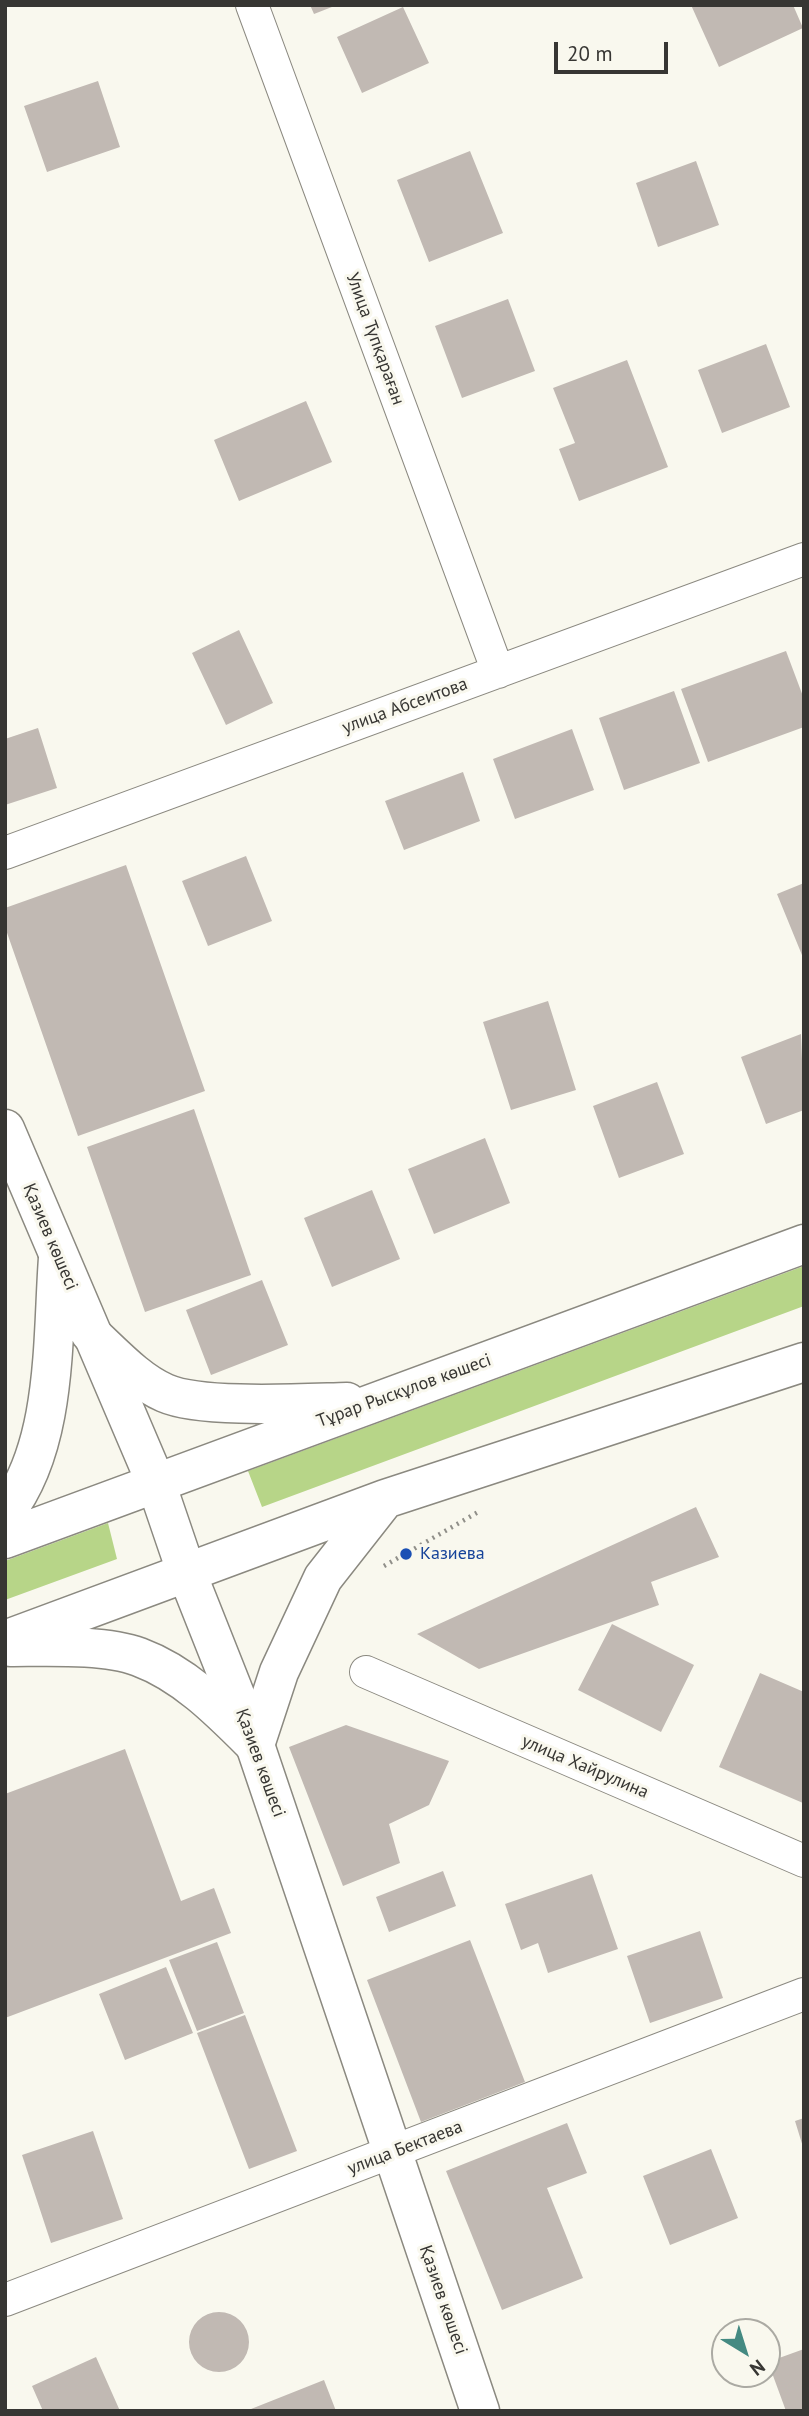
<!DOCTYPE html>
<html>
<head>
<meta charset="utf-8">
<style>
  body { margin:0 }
  #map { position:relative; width:809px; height:2416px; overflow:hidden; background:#f9f8ee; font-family:"PT Sans",sans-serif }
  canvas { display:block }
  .frame { position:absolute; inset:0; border:7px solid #373633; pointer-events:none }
  .north { position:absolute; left:711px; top:2318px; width:70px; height:70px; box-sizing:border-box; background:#f9f8ee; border:2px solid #abaaa3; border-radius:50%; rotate:142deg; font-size:19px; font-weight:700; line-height:28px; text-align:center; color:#373633 }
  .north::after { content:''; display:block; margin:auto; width:24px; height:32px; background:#448a82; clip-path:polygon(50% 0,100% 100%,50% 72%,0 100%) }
  .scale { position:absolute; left:554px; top:42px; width:114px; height:32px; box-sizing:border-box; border:4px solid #373633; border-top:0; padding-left:9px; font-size:21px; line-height:24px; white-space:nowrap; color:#373633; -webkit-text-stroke:5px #f9f8ee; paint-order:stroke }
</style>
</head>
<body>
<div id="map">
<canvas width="809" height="2416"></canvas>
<div class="frame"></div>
<div class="north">N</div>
<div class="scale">20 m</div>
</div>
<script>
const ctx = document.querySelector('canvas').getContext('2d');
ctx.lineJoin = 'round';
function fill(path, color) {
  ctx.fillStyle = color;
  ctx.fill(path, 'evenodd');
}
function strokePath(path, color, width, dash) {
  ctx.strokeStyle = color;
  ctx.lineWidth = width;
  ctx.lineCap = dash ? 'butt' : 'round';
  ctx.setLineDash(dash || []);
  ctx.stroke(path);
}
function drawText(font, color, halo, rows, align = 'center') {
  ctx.font = font + ' "PT Sans",sans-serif';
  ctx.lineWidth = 6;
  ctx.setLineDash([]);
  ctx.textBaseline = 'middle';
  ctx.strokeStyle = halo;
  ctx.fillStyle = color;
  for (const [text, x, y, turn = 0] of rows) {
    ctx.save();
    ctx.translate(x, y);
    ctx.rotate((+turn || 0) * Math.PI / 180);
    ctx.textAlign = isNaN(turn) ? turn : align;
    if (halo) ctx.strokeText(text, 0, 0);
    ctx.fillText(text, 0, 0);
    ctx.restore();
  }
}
const forest = new Path2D(`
  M804,1266V1306L262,1507L248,1471Z
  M108,1523L117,1559L5,1600V1561Z`);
const building = new Path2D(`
  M310,5H337L314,14Z
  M691,5H793L803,28L719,67Z
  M403,7L429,63L362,93L337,37Z
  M98,81L120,147L47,172L24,106Z
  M470,151L503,233L429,262L397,180Z
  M696,161L719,225L658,247L636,183Z
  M508,299L535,371L462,398L435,326Z
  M766,344L790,407L722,433L698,370Z
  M627,360L668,467L579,501L559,449L575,443L553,388Z
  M306,401L332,462L239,501L214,440Z
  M239,630L273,703L226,725L192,653Z
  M786,651L804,699V727L708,762L681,689Z
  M674,691L700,763L624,790L599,718Z
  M38,728L57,788L5,805V739Z
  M572,729L594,790L515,819L493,759Z
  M463,772L480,821L404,850L385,801Z
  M246,856L272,921L208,946L182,881Z
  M126,865L205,1091L78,1136L5,927V908Z
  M804,883V960L777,894Z
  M548,1001L576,1090L511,1110L483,1022Z
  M801,1034L804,1110L766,1124L741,1057Z
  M657,1082L684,1154L619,1178L593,1106Z
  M194,1109L251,1275L145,1312L87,1147Z
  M485,1138L510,1203L434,1234L408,1169Z
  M372,1190L400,1259L332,1287L304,1218Z
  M262,1280L288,1345L211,1375L186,1310Z
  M696,1507L719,1557L651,1582L659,1605L479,1669L417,1634Z
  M612,1624L694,1665L661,1732L578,1690Z
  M760,1673L804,1692L803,1803L719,1767Z
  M346,1725L449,1761L429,1805L389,1824L400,1863L343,1886L289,1747Z
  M125,1749L181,1901L214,1888L231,1933L5,2018V1794Z
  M443,1871L456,1906L389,1932L376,1897Z
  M592,1874L618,1949L548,1973L538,1943L521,1950L505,1904Z
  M700,1931L723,1998L650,2023L627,1956Z
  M470,1940L525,2082L421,2122L367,1980Z
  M217,1942L244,2013L197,2031L169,1960Z
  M166,1967L193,2033L125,2060L99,1994Z
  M245,2015L297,2151L249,2169L197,2033Z
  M804,2118V2147H803L795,2121Z
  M567,2123L587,2173L547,2188L583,2278L502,2310L446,2171Z
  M93,2131L123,2219L51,2243L22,2155Z
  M711,2149L738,2218L670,2245L643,2176Z
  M189 2342a30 30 0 1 1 60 0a30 30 0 1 1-60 0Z
  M804,2349V2411H786L768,2362Z
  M96,2357L120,2411H43L32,2386Z
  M324,2380L336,2411H246Z`);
const path = new Path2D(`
  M384,1566L480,1511`);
const street = new Path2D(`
  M252,5L498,672
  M5,853L804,559
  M366,1672L804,1861
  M5,2300L804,1994`);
const secondary = new Path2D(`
  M5,1129L156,1483L186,1571L255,1745L480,2411`);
const primary = new Path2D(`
  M90,1333C113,1354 137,1381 165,1393C201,1409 305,1403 347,1402
  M5,1513C58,1445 52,1340 58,1258
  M5,1539L804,1244
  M5,1640L385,1499L804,1362
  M10,1647C47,1647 104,1644 139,1657C185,1674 221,1711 255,1745L279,1672L323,1578L385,1499`);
const markers = [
  [406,1554,7,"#1a4fb4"]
];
const streetNames = [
  ["Улица Түпқараған",375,339,70],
  ["улица Абсеитова",405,706,-20],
  ["Қазиев көшесі",50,1237,67],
  ["Тұрар Рыскұлов көшесі",404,1391,-20],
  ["Қазиев көшесі",260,1763,70],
  ["улица Хайрулина",585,1767,23],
  ["улица Бектаева",405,2148,-21],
  ["Қазиев көшесі",443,2300,71]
];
const transitNames = [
  ["Казиева",420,1554]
];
fill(forest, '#b7d588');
fill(building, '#c1b9b3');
strokePath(street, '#8b8980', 34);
strokePath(secondary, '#8b8980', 41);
strokePath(primary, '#8b8980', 41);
strokePath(path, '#908f89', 4.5, [2, 5]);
strokePath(street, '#fff', 32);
strokePath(secondary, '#fff', 38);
strokePath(primary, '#fff', 38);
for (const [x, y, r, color] of markers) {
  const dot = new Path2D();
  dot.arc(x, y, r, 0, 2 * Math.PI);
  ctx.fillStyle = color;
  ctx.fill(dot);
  strokePath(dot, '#f9f8ee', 2.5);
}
drawText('18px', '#373633', '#f9f8ee', streetNames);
drawText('18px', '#164399', '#f9f8ee', transitNames, 'left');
</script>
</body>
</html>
